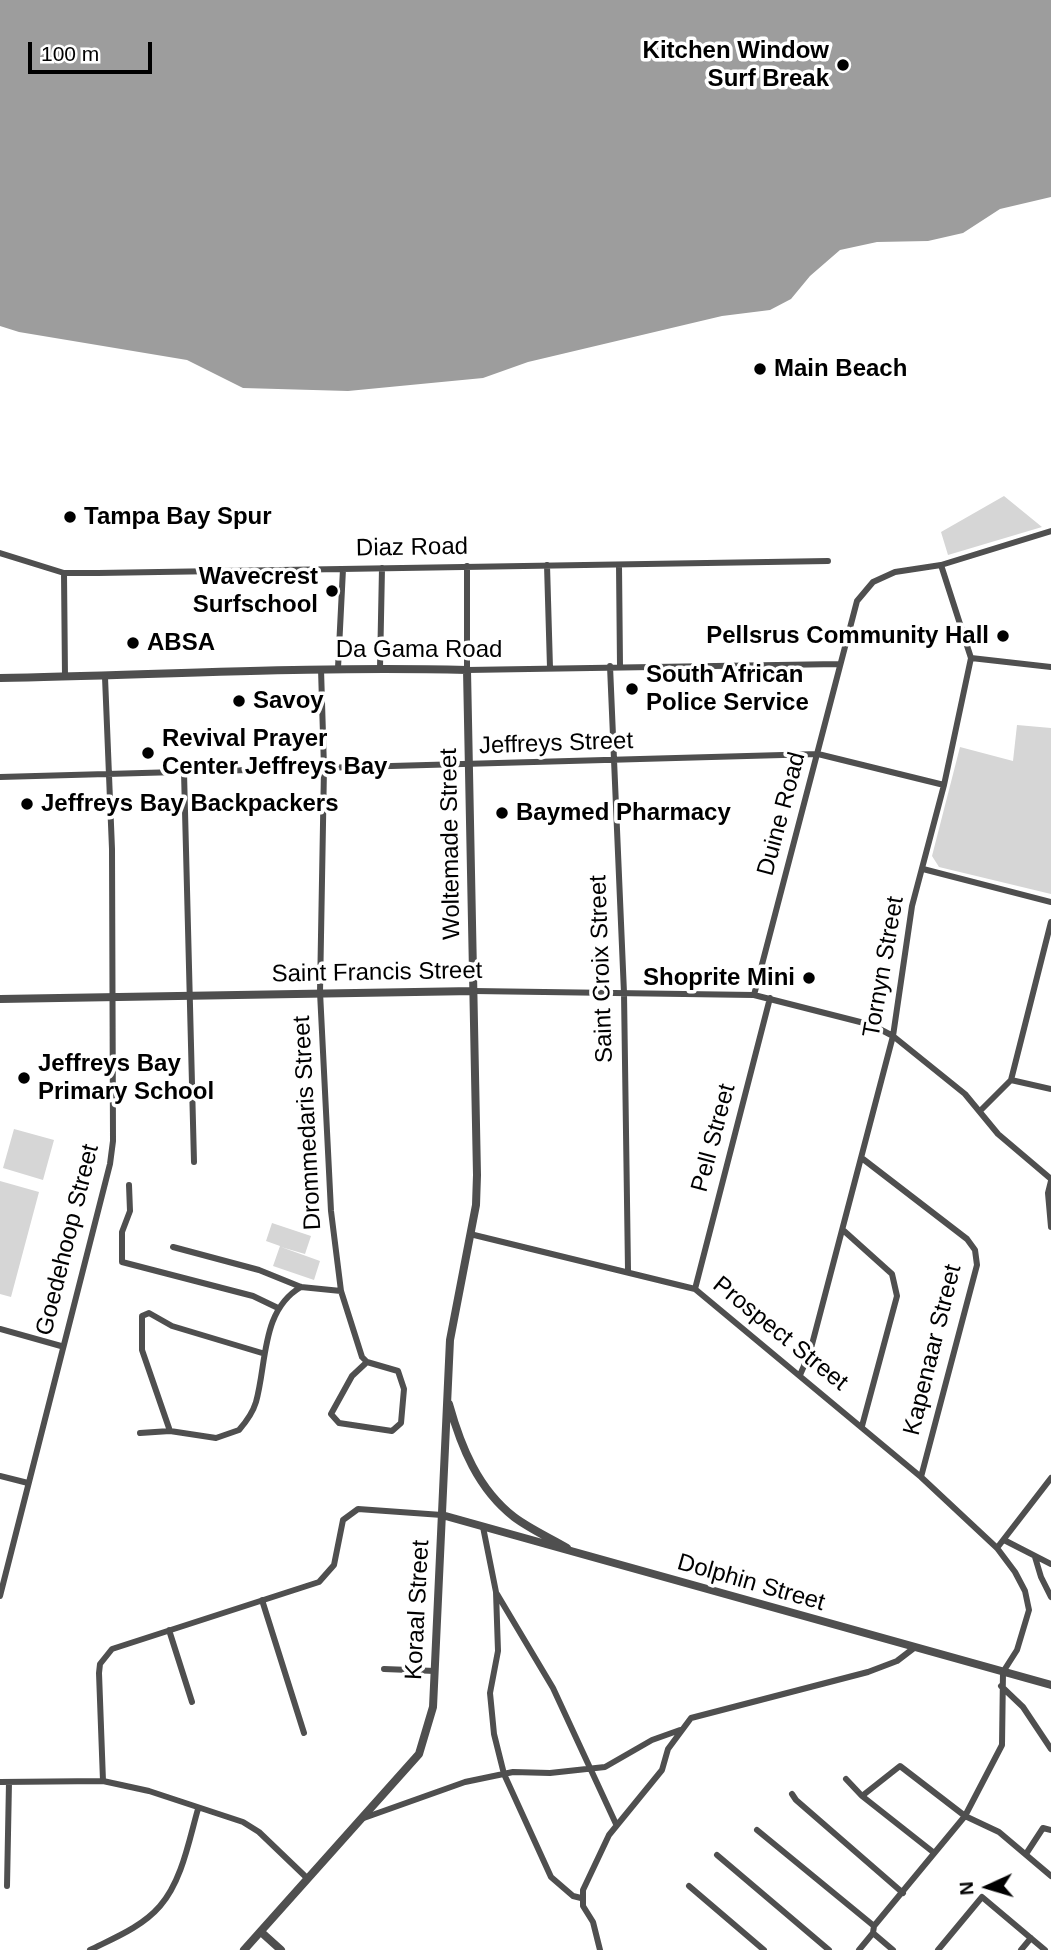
<!DOCTYPE html>
<html>
<head>
<meta charset="utf-8">
<style>
  body { margin:0 }
  #map { position:relative; width:1051px; height:1950px; overflow:hidden; background:#fff; font-family:Arial,sans-serif }
  canvas { display:block }
  .north { position:absolute; left:953px; top:1852px; width:70px; height:70px; -webkit-text-stroke:5px #fff; paint-order:stroke; rotate:266deg; font-size:19px; font-weight:700; line-height:28px; text-align:center; color:#000 }
  .north::after { content:''; display:block; margin:auto; width:24px; height:32px; background:#000; clip-path:polygon(50% 0,100% 100%,50% 72%,0 100%) }
  .scale { position:absolute; left:28px; top:42px; width:124px; height:32px; box-sizing:border-box; border:4px solid #000; border-top:0; padding-left:9px; font-size:21px; line-height:24px; white-space:nowrap; color:#000; -webkit-text-stroke:5px #fff; paint-order:stroke }
</style>
</head>
<body>
<div id="map">
<canvas width="1051" height="1950"></canvas>
<div class="north">N</div>
<div class="scale">100 m</div>
</div>
<script>
const ctx = document.querySelector('canvas').getContext('2d');
ctx.lineJoin = 'round';
function fill(path, color) {
  ctx.fillStyle = color;
  ctx.fill(path, 'evenodd');
}
function strokePath(path, color, width, dash) {
  ctx.strokeStyle = color;
  ctx.lineWidth = width;
  ctx.lineCap = dash ? 'butt' : 'round';
  ctx.setLineDash(dash || []);
  ctx.stroke(path);
}
function drawText(font, color, halo, rows, align = 'center') {
  ctx.font = font + ' Arial,sans-serif';
  ctx.lineWidth = 7;
  ctx.setLineDash([]);
  ctx.textBaseline = 'middle';
  ctx.strokeStyle = halo;
  ctx.fillStyle = color;
  for (const [text, x, y, turn = 0] of rows) {
    ctx.save();
    ctx.translate(x, y);
    ctx.rotate((+turn || 0) * Math.PI / 180);
    ctx.textAlign = isNaN(turn) ? turn : align;
    if (halo) ctx.strokeText(text, 0, 0);
    ctx.fillText(text, 0, 0);
    ctx.restore();
  }
}
const green = new Path2D(`
  M1004,496L1042,527L948,555L941,532Z
  M1017,725L1051,728V894L939,867L932,856L960,747L1013,761Z
  M14,1129L54,1140L43,1180L3,1168Z
  M0,1181L39,1192L11,1297L0,1294Z
  M272,1223L311,1236L305,1254L281,1247L320,1261L314,1280L273,1266L280,1246L266,1241Z`);
const water = new Path2D(`
  M0,0H1051V197L1000,209L963,233L928,241L877,242L840,250L810,276L791,299L770,310L722,316L528,362L483,378L348,391L243,388L187,360L19,332L0,326Z`);
const minor = new Path2D(`
  M0,553L64,573H98L828,561
  M547,565L550,668
  M619,565L620,666
  M467,566V670L839,664
  M64,573L65,677
  M971,658L1051,667
  M610,666L624,993L628,1270
  M338,668L343,569
  M380,668L382,568
  M321,669L324,768L320,992L331,1211L341,1291L362,1357L367,1362L398,1371L404,1389L401,1423L392,1431L339,1423L331,1414L352,1376L367,1362
  M184,772L194,1162
  M0,777L818,754L944,785
  M923,869L1051,902
  M474,991L754,995L872,1025L893,1036L965,1094L998,1134L1051,1179
  M754,995L857,601L873,582L895,572L941,565L1051,531
  M1011,1080L1051,1089
  M981,1110L1011,1080L1051,922
  M863,1159L967,1239L975,1250L977,1265L921,1477
  M1051,1181L1048,1193L1051,1227
  M129,1185L130,1211L122,1232V1262L253,1296L278,1308
  M843,1230L892,1274L897,1296L862,1426
  M470,1234L695,1289L921,1477L997,1548L1015,1572L1025,1591L1029,1610L1017,1650L1003,1672L1002,1745L965,1816L874,1926L873,1933L859,1950
  M173,1247L259,1270L301,1287L341,1291
  M695,1289L770,998
  M0,1329L61,1346
  M800,1375L810,1352L893,1036L912,906L944,785L971,658L941,565
  M170,1431L142,1350V1316L149,1313L172,1326L262,1353
  M140,1433L170,1431L216,1438L239,1430C246,1422 253,1412 256,1402C267,1363 261,1310 301,1287
  M0,1476L28,1483
  M483,1527L496,1592L498,1651L490,1693L494,1734L504,1774L551,1877L573,1896L581,1898
  M1004,1540L1051,1564
  M997,1548L1051,1478
  M1035,1557L1041,1577L1051,1597
  M497,1594L553,1688L616,1824
  M0,1596L110,1164L113,1141L112,849L105,677
  M262,1600L304,1733
  M169,1630L192,1702
  M384,1669L435,1671
  M1001,1686L1023,1707L1051,1749
  M846,1779L862,1796L933,1852
  M103,1781L99,1673L100,1664L112,1649L319,1582L334,1565L343,1520L358,1509L442,1515
  M0,1782L103,1781L149,1791L243,1822L259,1832L308,1879
  M792,1794L796,1800L903,1893
  M862,1796L900,1766L965,1816L999,1832L1051,1876
  M361,1819L465,1782L513,1772L550,1773L605,1767L652,1740L680,1730
  M757,1830L874,1926
  M1026,1854L1043,1828L1051,1830
  M717,1855L829,1950
  M7,1886L9,1782
  M689,1886L764,1950
  M873,1933L893,1950
  M90,1950C114,1938 142,1927 160,1906C182,1881 189,1840 198,1809
  M600,1950L593,1922L583,1906V1890L609,1835L662,1770L668,1749L691,1718L868,1672L897,1661L914,1648
  M938,1950L982,1897L1045,1950
  M1021,1950L1031,1938`);
const tertiary = new Path2D(`
  M0,678C156,675 311,666 467,670L477,1175L476,1205L450,1340L433,1707L419,1754L244,1950
  M0,999L474,991
  M449,1404C461,1447 478,1489 514,1517C530,1529 550,1538 567,1548
  M442,1515L1051,1685
  M261,1932L281,1950`);
const markers = [
  [843,65,7,"#000"],
  [760,369,7,"#000"],
  [70,517,7,"#000"],
  [332,591,7,"#000"],
  [1003,636,7,"#000"],
  [133,643,7,"#000"],
  [632,689,7,"#000"],
  [239,701,7,"#000"],
  [148,753,7,"#000"],
  [27,804,7,"#000"],
  [502,813,7,"#000"],
  [809,978,7,"#000"],
  [24,1078,7,"#000"]
];
const poiNames = [
  ["Kitchen Window",829,51,"right"],
  ["Surf Break",829,79,"right"],
  ["Main Beach",774,369],
  ["Tampa Bay Spur",84,517],
  ["Wavecrest",318,577,"right"],
  ["Surfschool",318,605,"right"],
  ["Pellsrus Community Hall",989,636,"right"],
  ["ABSA",147,643],
  ["South African",646,675],
  ["Police Service",646,703],
  ["Savoy",253,701],
  ["Revival Prayer",162,739],
  ["Center Jeffreys Bay",162,767],
  ["Jeffreys Bay Backpackers",41,804],
  ["Baymed Pharmacy",516,813],
  ["Shoprite Mini",795,978,"right"],
  ["Jeffreys Bay",38,1064],
  ["Primary School",38,1092]
];
const streetNames = [
  ["Diaz Road",412,548,-1],
  ["Da Gama Road",419,650],
  ["Jeffreys Street",556,744,-2],
  ["Duine Road",782,814,-75],
  ["Woltemade Street",451,844,-91],
  ["Tornyn Street",884,967,-80],
  ["Saint Croix Street",602,969,-92],
  ["Saint Francis Street",377,973,-1],
  ["Drommedaris Street",308,1123,-93],
  ["Pell Street",714,1138,-75],
  ["Goedehoop Street",68,1240,-76],
  ["Prospect Street",780,1334,39],
  ["Kapenaar Street",933,1350,-76],
  ["Dolphin Street",751,1583,16],
  ["Koraal Street",418,1610,-87]
];
fill(green, '#d6d6d6');
fill(water, '#9d9d9d');
strokePath(minor, '#4f4f4f', 6);
strokePath(tertiary, '#4f4f4f', 8);
for (const [x, y, r, color] of markers) {
  const dot = new Path2D();
  dot.arc(x, y, r, 0, 2 * Math.PI);
  ctx.fillStyle = color;
  ctx.fill(dot);
  strokePath(dot, '#fff', 2.5);
}
drawText('bold 24px', '#000', '#fff', poiNames, 'left');
drawText('24px', '#000', '#fff', streetNames);
</script>
</body>
</html>
